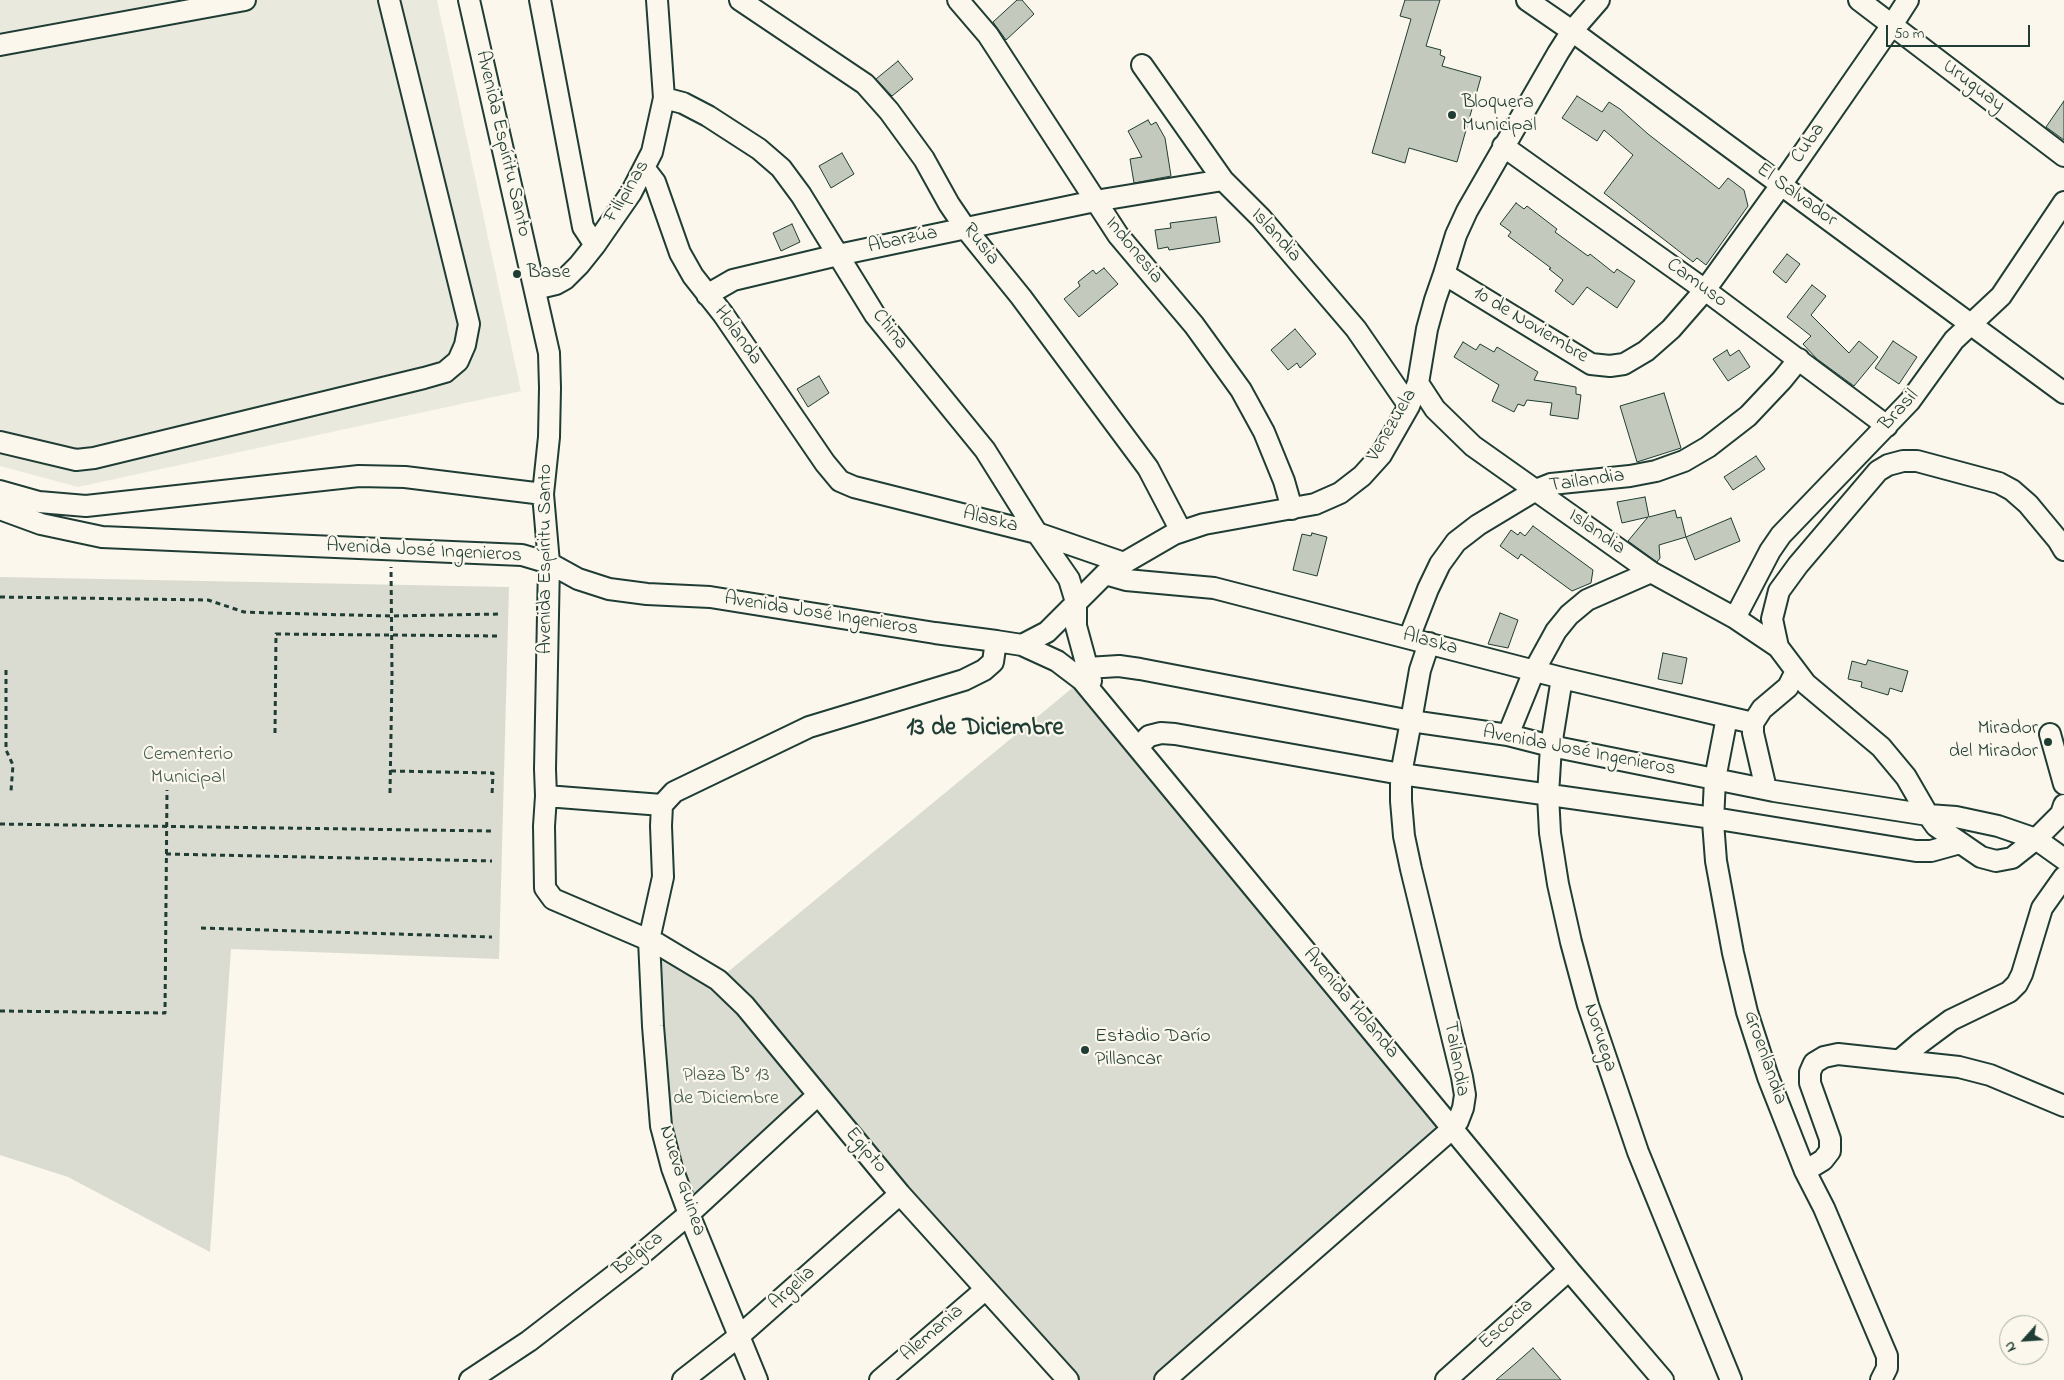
<!DOCTYPE html>
<meta charset="utf-8">
<style>
body{margin:0}
#map{position:relative;width:2064px;height:1380px;overflow:hidden;background:#fbf7ec;font-family:"Indie Flower",sans-serif}
canvas{display:block}
.north{position:absolute;left:1999px;top:1315px;width:50px;height:50px;box-sizing:border-box;background:#fbf7ec;border:1px solid #a3ada2;border-radius:50%;rotate:244deg;font-size:14px;font-weight:700;line-height:20px;text-align:center;color:#1f3d34}
.north::after{content:'';display:block;margin:auto;width:18px;height:22px;background:#1f3d34;clip-path:polygon(50% 0,100% 100%,50% 72%,0 100%)}
.scale{position:absolute;left:1886px;top:25px;width:144px;height:22px;box-sizing:border-box;border:2px solid #1f3d34;border-top:0;padding-left:6px;font-size:15px;line-height:18px;white-space:nowrap;color:#1f3d34;-webkit-text-stroke:4px #fbf7ec;paint-order:stroke}
</style>
<div id="map">
<canvas width="2064" height="1380"></canvas>
<div class="north">N</div>
<div class="scale">50 m</div>
</div>
<script>
const ctx = document.querySelector('canvas').getContext('2d');
ctx.lineJoin = 'round';
function fillPath(path, color) { ctx.fillStyle = color; ctx.fill(path, 'evenodd'); }
const shape = rows => new Path2D(rows.map(r => 'M' + r).join(''));
function strokePath(path, color, width, dash) { ctx.strokeStyle = color; ctx.lineWidth = width; ctx.lineCap = dash ? 'butt' : 'round'; ctx.setLineDash(dash || []); ctx.stroke(path); }
function drawText(font, color, halo, rows, align = 'center') {
  ctx.font = font + ' "Indie Flower",sans-serif'; ctx.lineWidth = 4.5; ctx.setLineDash([]); ctx.textBaseline = 'middle'; ctx.strokeStyle = halo; ctx.fillStyle = color; for (const [text, x, y, turn = 0] of rows) {
    ctx.save(); ctx.translate(x, y); ctx.rotate((+turn || 0) * Math.PI / 180); ctx.textAlign = isNaN(turn) ? turn : align; if (halo) ctx.strokeText(text, 0, 0); ctx.fillText(text, 0, 0); ctx.restore();
  }
}
const built = shape([
 [0,0,437,0,521,391,78,487,0,466]
]);
const green = shape([
 [0,577,509,587,499,959,231,949,210,1252,68,1177,0,1155],
 [1082,680,1453,1128,1165,1380,1068,1380,818,1095,689,1214,661,1126,658,944,718,980]
]);
const building = shape([
 [1017,0,1022,0,1034,14,1006,40,993,22,1017,0],
 [1405,0,1440,0,1426,46,1441,50,1440,55,1445,57,1442,66,1481,77,1457,162,1409,148,1405,163,1372,153,1411,19,1400,16,1405,0],
 [898,61,913,79,892,96,876,79,898,61],
 [1577,96,1602,112,1609,102,1620,109,1648,134,1719,189,1728,178,1744,190,1748,206,1706,265,1697,258,1693,262,1604,193,1633,155,1604,130,1597,141,1562,118,1577,96],
 [2064,101,2064,140,2046,127,2064,101],
 [1148,120,1151,125,1156,122,1165,138,1171,176,1134,183,1130,159,1142,157,1128,131,1148,120],
 [842,153,854,174,831,188,819,166,842,153],
 [1516,203,1524,209,1527,206,1557,229,1555,232,1588,256,1590,254,1614,273,1617,269,1635,281,1617,308,1587,287,1573,305,1555,291,1563,280,1549,269,1551,268,1508,236,1511,232,1500,224,1516,203],
 [1216,217,1220,242,1169,250,1168,247,1158,249,1155,230,1171,228,1170,223,1216,217],
 [792,224,800,242,781,251,773,233,792,224],
 [1787,254,1800,264,1786,283,1773,272,1787,254],
 [1104,268,1118,284,1079,317,1064,299,1080,286,1078,282,1093,270,1096,274,1104,268],
 [1812,285,1826,296,1811,315,1849,353,1859,341,1878,357,1854,386,1817,359,1803,344,1811,336,1787,317,1812,285],
 [1295,329,1316,354,1300,368,1297,363,1288,370,1271,350,1295,329],
 [1893,341,1917,357,1899,384,1875,368,1893,341],
 [1463,342,1476,350,1480,344,1494,352,1497,347,1538,372,1534,380,1576,387,1576,394,1581,395,1578,419,1550,415,1552,403,1527,400,1524,406,1518,404,1514,412,1492,401,1499,385,1454,357,1463,342],
 [1727,350,1730,356,1739,350,1750,367,1728,381,1713,359,1727,350],
 [819,376,829,393,808,407,797,389,819,376],
 [1664,393,1681,448,1637,462,1620,406,1664,393],
 [1756,456,1765,469,1733,490,1724,477,1756,456],
 [1645,497,1649,517,1675,510,1677,518,1681,517,1686,537,1659,545,1660,558,1657,562,1628,541,1648,517,1622,523,1617,502,1645,497],
 [1731,518,1740,541,1695,560,1686,537,1731,518],
 [1533,526,1593,570,1591,583,1572,591,1521,554,1518,559,1500,546,1511,530,1518,535,1520,532,1525,536,1533,526],
 [1312,533,1327,537,1317,576,1293,570,1302,534,1311,536,1312,533],
 [1500,613,1518,620,1508,648,1488,644,1500,613],
 [1663,653,1687,658,1682,684,1658,679,1663,653],
 [1868,660,1908,671,1902,692,1890,688,1888,695,1861,687,1862,682,1848,679,1852,661,1866,665,1868,660],
 [1533,1348,1561,1380,1496,1380,1516,1363,1533,1348]
]);
const path = shape([
 [0,597,208,600,244,612,270,613,391,616,500,614],
 [6,670,6,750,13,765,11,791],
 [275,733,276,634,500,636],
 [391,771,493,773,492,795],
 [390,793,392,675,391,567],
 [0,824,492,831],
 [166,854,492,861],
 [201,928,492,937],
 [0,1011,165,1013,167,790]
]);
const minor = shape([
 [469,0,549,353,550,388,549,437,543,494,549,563,545,769,546,796,544,826,545,888,553,899,658,944,718,980,745,1006,900,1194,1068,1380],
 [540,0,583,227,595,245],
 [740,0,865,84,889,111,924,159,949,204,966,229,1021,297,1148,468,1181,531],
 [958,0,988,35,1118,235,1194,325,1241,390,1264,432,1284,481,1292,509],
 [1527,0,1572,31,2064,393],
 [1859,0,2064,156],
 [0,45,245,0],
 [1142,65,1223,180,1261,218,1356,329,1409,406],
 [664,98,683,103,708,116,759,149,781,168,801,195,875,315,985,450,1037,533,1069,579,1076,602,1076,626,1091,681],
 [1503,146,1705,290,1887,426],
 [645,169,655,182,680,253,693,276,723,314,825,463,840,481,854,487,1037,533,1124,563],
 [1444,274,1591,364,1610,366,1624,364,1646,351,1671,329,1705,290,1781,185,1892,25,1908,0],
 [535,289,556,284,565,279,579,265,595,245,631,193,652,152,664,98,657,0],
 [707,295,733,280,838,255,1095,201,1223,180],
 [1418,383,1435,409,1473,446,1651,572,1735,618,1778,647,1806,684,1881,747,1906,777,1928,815,1936,826,1981,857,1996,861,2012,858,2036,839,2061,814,2064,805],
 [0,442,76,460,94,458,424,378,445,372,458,361,465,345,469,324,389,0],
 [0,491,39,502,86,506,359,476,405,477,543,494],
 [0,509,41,524,102,537,522,555,549,563,578,579,609,589,647,594,710,597,935,633,996,641,1022,645,1057,661,1082,680,1569,1270,1663,1380],
 [1105,574,1126,580,1214,588,1562,678,1753,723],
 [1735,618,1770,551,1781,535,1910,401,1954,340,2001,296,2064,202],
 [1409,638,1428,589,1440,564,1456,542,1478,525,1536,490,1551,484,1630,476,1656,471,1684,461,1708,447,1748,416,1782,380,1799,359],
 [1022,645,1047,632,1105,574,1174,534,1204,524,1315,504,1340,493,1362,476,1381,455,1409,406,1418,383,1427,329,1435,300,1444,274,1456,235,1467,211,1558,53,1572,31,1599,0],
 [1778,647,1772,619,1779,591,1798,565,1878,471,1888,465,1903,461,1917,461,1999,483,2012,490,2028,504,2058,540,2064,550],
 [1087,668,1119,666,1140,669,1411,721,1508,735,1551,746,1774,791,1928,815,1956,817,1998,826,2036,839,2064,859],
 [1562,678,1551,746,1548,795,1550,833,1558,884,1571,942,1588,1005,1638,1152,1731,1380],
 [1727,717,1715,779,1713,822,1716,861,1733,953,1747,1012,1768,1077,1805,1171,1824,1208,1887,1356,1887,1368,1881,1380],
 [2050,734,2064,784],
 [1508,735,1534,671,1556,631,1569,615,1587,600,1651,572],
 [1138,747,1149,736,1161,733,1175,734,1401,774,1713,818,1916,851,1931,851,1960,843],
 [1766,789,1753,733,1753,723,1762,709,1788,687,1796,671],
 [546,796,662,805],
 [1900,1060,1920,1043,1951,1020,2009,992,2017,984,2022,974,2042,908,2064,877],
 [1805,1171,1823,1160,1830,1151,1830,1139,1810,1083,1810,1072,1814,1063,1824,1057,1838,1054,1959,1067,1990,1075,2064,1106],
 [470,1380,529,1341,638,1257,689,1214,818,1095],
 [683,1380,738,1337,900,1194],
 [757,1380,689,1214,672,1168,661,1126,653,1026,649,940,663,877,661,826,662,805,674,792,809,727,964,680,984,670,993,662,996,641],
 [880,1380,986,1289],
 [1165,1380,1453,1128,1458,1121,1463,1108,1465,1095,1462,1077,1411,869,1404,836,1401,801,1401,774,1411,721,1420,670,1429,643],
 [1446,1380,1569,1270]
]);
const markers = [
 [1452,115,5,"#1f3d34"],
 [517,274,5,"#1f3d34"],
 [2048,742,5,"#1f3d34"],
 [1085,1050,5,"#1f3d34"]
];
const streetNames = [
 ["Uruguay",1973,87,37],
 ["Avenida Espíritu Santo",502,144,77],
 ["Cuba",1809,144,-55],
 ["Filipinas",628,192,-59],
 ["El Salvador",1796,196,36],
 ["Islandia",1275,236,48],
 ["Abarzúa",903,241,-12],
 ["Rusia",980,245,52],
 ["Indonesia",1133,251,51],
 ["Camuso",1696,284,36],
 ["10 de Noviembre",1530,326,31],
 ["China",889,330,52],
 ["Holanda",737,336,54],
 ["Brasil",1900,411,-48],
 ["Venezuela",1393,426,-60],
 ["Tailandia",1587,482,-8],
 ["Alaska",990,521,14],
 ["Islandia",1596,533,35],
 ["Avenida José Ingenieros",424,552,3],
 ["Avenida Espíritu Santo",547,559,-90],
 ["Avenida José Ingenieros",821,615,9],
 ["Alaska",1430,643,15],
 ["Avenida José Ingenieros",1579,752,11],
 ["Avenida Holanda",1350,1004,50],
 ["Noruega",1599,1038,72],
 ["Groenlandia",1764,1058,71],
 ["Tailandia",1455,1059,80],
 ["Egipto",865,1151,50],
 ["Nueva Guinea",681,1181,72],
 ["Belgica",639,1255,-39],
 ["Argelia",793,1289,-42],
 ["Escocia",1507,1325,-42],
 ["Alemania",933,1334,-41]
];
const poiNames = [
 ["Bloquera",1462,104],
 ["Municipal",1462,127],
 ["Base",527,274],
 ["Mirador",2038,730,"right"],
 ["del Mirador",2038,753,"right"],
 ["Estadio Darío",1095,1038],
 ["Pillancar",1095,1061]
];
const parkNames = [
 ["Cementerio",188,756],
 ["Municipal",188,779],
 ["Plaza B° 13",726,1077],
 ["de Diciembre",726,1100]
];
const districtNames = [
 ["13 de Diciembre",985,730]
];
fillPath(built, '#eae9de');
fillPath(green, '#dbdcd1');
fillPath(building, '#c4c9be');
strokePath(building, '#1f3d34', 1);
strokePath(minor, '#1f3d34', 24);
strokePath(path, '#1f3d34', 3, [5, 4]);
strokePath(minor, '#fbf7ec', 20);
for (const [x, y, r, color] of markers) { const dot = new Path2D(); dot.arc(x, y, r, 0, 2 * Math.PI); ctx.fillStyle = color; ctx.fill(dot); strokePath(dot, '#fbf7ec', 2); }
drawText('20px', '#1f3d34', '#fbf7ec', streetNames);
drawText('20px', '#1f3d34', '#fbf7ec', poiNames, 'left');
drawText('20px', '#455d53', '#fbf7ec', parkNames);
drawText('bold 25px', '#1f3d34', '#fbf7ec', districtNames);
</script>
